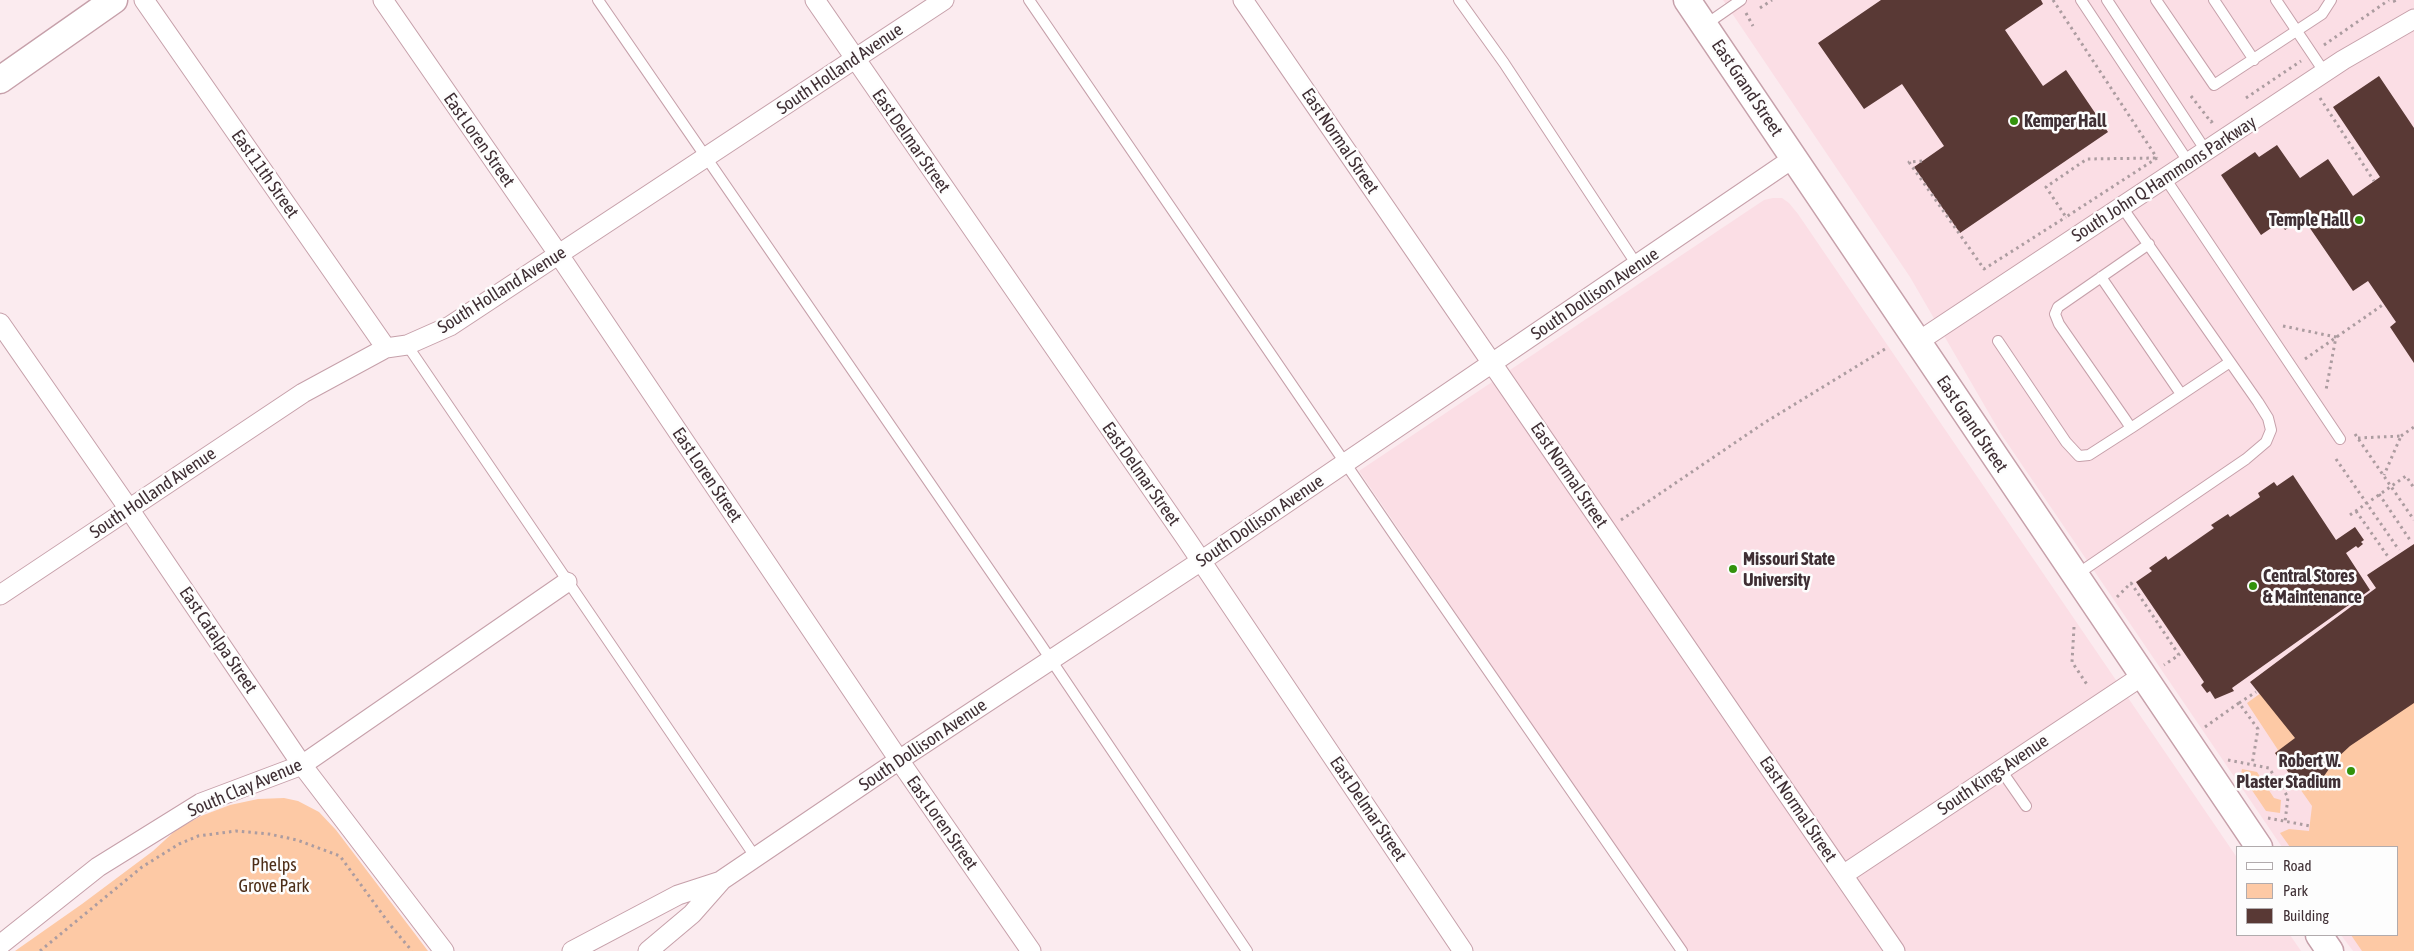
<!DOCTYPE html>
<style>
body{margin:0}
#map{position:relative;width:2414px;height:951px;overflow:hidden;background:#fbebef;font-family:"Asap Condensed",sans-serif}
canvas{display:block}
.legend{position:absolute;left:2236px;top:846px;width:162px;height:90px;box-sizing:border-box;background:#fdfdfd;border:1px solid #b1abad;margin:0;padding:6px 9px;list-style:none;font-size:15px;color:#3f2f34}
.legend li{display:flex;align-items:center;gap:10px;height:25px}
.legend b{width:25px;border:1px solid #b1abad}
</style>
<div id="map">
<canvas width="2414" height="951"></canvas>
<ul class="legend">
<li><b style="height:6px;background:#fff"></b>Road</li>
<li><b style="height:14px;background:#fdc9a5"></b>Park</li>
<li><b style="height:14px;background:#593935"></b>Building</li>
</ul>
</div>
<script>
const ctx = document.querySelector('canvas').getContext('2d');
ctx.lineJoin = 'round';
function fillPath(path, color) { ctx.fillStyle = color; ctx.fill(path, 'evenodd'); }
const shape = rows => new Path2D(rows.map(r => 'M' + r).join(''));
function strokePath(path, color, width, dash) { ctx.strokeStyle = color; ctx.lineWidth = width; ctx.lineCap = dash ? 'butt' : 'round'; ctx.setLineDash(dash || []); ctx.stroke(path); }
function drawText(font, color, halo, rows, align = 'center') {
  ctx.font = font + ' "Asap Condensed",sans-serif'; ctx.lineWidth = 5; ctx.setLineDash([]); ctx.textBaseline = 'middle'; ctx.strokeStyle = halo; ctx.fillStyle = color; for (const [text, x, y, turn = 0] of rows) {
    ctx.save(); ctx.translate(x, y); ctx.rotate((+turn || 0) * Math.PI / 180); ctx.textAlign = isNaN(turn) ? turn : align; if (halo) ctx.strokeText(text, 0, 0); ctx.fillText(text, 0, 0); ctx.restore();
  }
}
const built = shape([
 [1723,0,2414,0,2414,951,2353,951,2341,935,2398,935,2398,847,2282,847,2001,434,1910,277],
 [1773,198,1782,198,1789,203,1798,214,2238,859,2238,935,2290,935,2301,951,1686,951,1359,471,1764,200]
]);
const green = shape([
 [2414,583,2414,951,2362,951,2351,935,2398,935,2398,847,2290,847,2280,833,2289,829,2309,831,2312,806,2275,753,2278,750,2247,703],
 [2242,769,2257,772,2274,798,2281,800,2280,813,2266,811,2241,774],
 [284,798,298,801,319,812,336,830,428,951,15,951,82,904,153,851,177,829,201,816,230,805,258,799]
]);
const building = shape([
 [1881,0,2041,0,2043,4,2005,30,2043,86,2066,70,2108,132,1960,233,1914,167,1944,146,1902,84,1864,109,1818,43],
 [2379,76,2414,128,2414,363,2390,327,2396,322,2368,281,2353,291,2303,218,2285,230,2280,222,2261,235,2221,175,2255,152,2259,157,2277,145,2300,178,2328,159,2353,196,2380,177,2333,107],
 [2293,475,2336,540,2355,527,2364,540,2361,542,2363,544,2358,548,2356,546,2346,553,2370,590,2232,688,2234,691,2215,699,2210,691,2207,693,2201,685,2204,682,2136,582,2152,571,2149,568,2166,556,2168,560,2214,528,2211,525,2228,514,2230,517,2260,497,2258,493,2274,482,2277,486],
 [2414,544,2414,703,2350,746,2336,759,2324,776,2321,775,2300,789,2275,753,2295,738,2250,682,2376,588,2367,575]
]);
const path = shape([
 [2053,0,2157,158],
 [2394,0,2396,5],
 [1760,8,1772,0],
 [1746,13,1753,26],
 [2324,45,2389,0],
 [2191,96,2211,122,2214,120],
 [2246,98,2301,61],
 [2320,98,2374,181],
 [2157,158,2066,217,2046,187,2087,159,2157,158],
 [1922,161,1909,162,1984,269,2066,217],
 [2283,326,2336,337,2326,390],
 [2305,359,2384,304],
 [2355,434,2414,520],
 [2401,436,2414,427],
 [2358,438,2401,436,2384,475],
 [2336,459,2399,550],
 [2379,494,2410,540],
 [2356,511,2389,558],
 [2350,515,2406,476,2414,488],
 [1621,520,1764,423,1885,349],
 [2117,597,2131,583,2179,655,2164,665],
 [2074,627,2072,662,2088,686],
 [2239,703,2256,692],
 [2205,727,2239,703,2258,729,2252,765],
 [2228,760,2269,768,2288,797,2285,822],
 [2268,818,2310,826],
 [40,951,142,867,179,844,198,836,236,831,269,834,297,840,340,856,391,926,412,951]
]);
const lane = shape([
 [598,0,1037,639,1247,951],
 [1029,0,1393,533,1682,951],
 [1459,0,1504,63,1637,265],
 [2081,0,2189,163],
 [2107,0,2206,151],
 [2156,0,2214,85,2322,14,2331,0],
 [2214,0,2254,60],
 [2276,0,2325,73],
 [1705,25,1741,0],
 [2165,178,2340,439],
 [2149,244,2058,307,2055,314,2059,324,2125,419,2131,428,2230,362],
 [2101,277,2181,394],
 [1998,341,2066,442,2079,456,2089,455,2131,428],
 [407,345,756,858],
 [2076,575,2246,459,2266,442,2271,430,2268,418,2258,402,2122,207],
 [2001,770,2026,806]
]);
const street = shape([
 [144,0,386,348],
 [383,0,559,255,899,760,1031,951],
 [815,0,1187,540,1463,951],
 [1243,0,1895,951],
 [0,323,129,509,302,765,444,951],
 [1916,343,2343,60,2414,19],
 [0,595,303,393,386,348,407,345,450,326,944,0],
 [1843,875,2142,676],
 [0,945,98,867,201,803,302,765,567,582],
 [572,951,678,895,721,881],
 [648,951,692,914,722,880,899,760,1201,561,1795,157]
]);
const secondary = shape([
 [1687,0,2259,847],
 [0,80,114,0],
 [2319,935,2330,951]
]);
const markers = [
 [2014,121,5,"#33920c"],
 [2359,220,5,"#33920c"],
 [1733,569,5,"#33920c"],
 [2253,586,5,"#33920c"],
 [2351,771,5,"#33920c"]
];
const streetNames = [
 ["South Holland Avenue",840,69,-34],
 ["East Grand Street",1747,88,56],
 ["East Loren Street",479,140,55],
 ["East Delmar Street",911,141,55],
 ["East Normal Street",1340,141,56],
 ["East 11th Street",265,174,55],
 ["South John Q Hammons Parkway",2164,179,-33],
 ["South Holland Avenue",502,290,-32],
 ["South Dollison Avenue",1595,294,-34],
 ["East Grand Street",1972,424,56],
 ["East Delmar Street",1141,474,55],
 ["East Loren Street",707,475,56],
 ["East Normal Street",1569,475,56],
 ["South Holland Avenue",153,493,-34],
 ["South Dollison Avenue",1260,521,-34],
 ["East Catalpa Street",218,640,56],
 ["South Dollison Avenue",923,745,-34],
 ["South Kings Avenue",1993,775,-34],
 ["South Clay Avenue",245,788,-23],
 ["East Delmar Street",1368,809,56],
 ["East Normal Street",1798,809,56],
 ["East Loren Street",942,823,55]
];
const poiNames = [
 ["Kemper Hall",2024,121],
 ["Temple Hall",2349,220,"right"],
 ["Missouri State",1743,559],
 ["University",1743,580],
 ["Central Stores",2263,576],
 ["& Maintenance",2263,597],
 ["Robert W.",2341,761,"right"],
 ["Plaster Stadium",2341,782,"right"]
];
const parkNames = [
 ["Phelps",274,865],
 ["Grove Park",274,886]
];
fillPath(built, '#fbdee5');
fillPath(green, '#fdc9a5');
fillPath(building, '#593935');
strokePath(lane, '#c6a0aa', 12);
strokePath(street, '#c6a0aa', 21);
strokePath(secondary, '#c6a0aa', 29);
strokePath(path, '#ac9ca0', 3, [2.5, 4]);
strokePath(lane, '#fff', 10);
strokePath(street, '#fff', 19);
strokePath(secondary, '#fff', 26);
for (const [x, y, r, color] of markers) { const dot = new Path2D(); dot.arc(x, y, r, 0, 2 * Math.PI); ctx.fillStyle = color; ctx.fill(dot); strokePath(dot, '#fdfdfd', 2); }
drawText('18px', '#3f2f34', '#fdfdfd', streetNames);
drawText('bold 18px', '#3f2f34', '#fdfdfd', poiNames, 'left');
drawText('18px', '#4d2e18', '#fdfdfd', parkNames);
</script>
